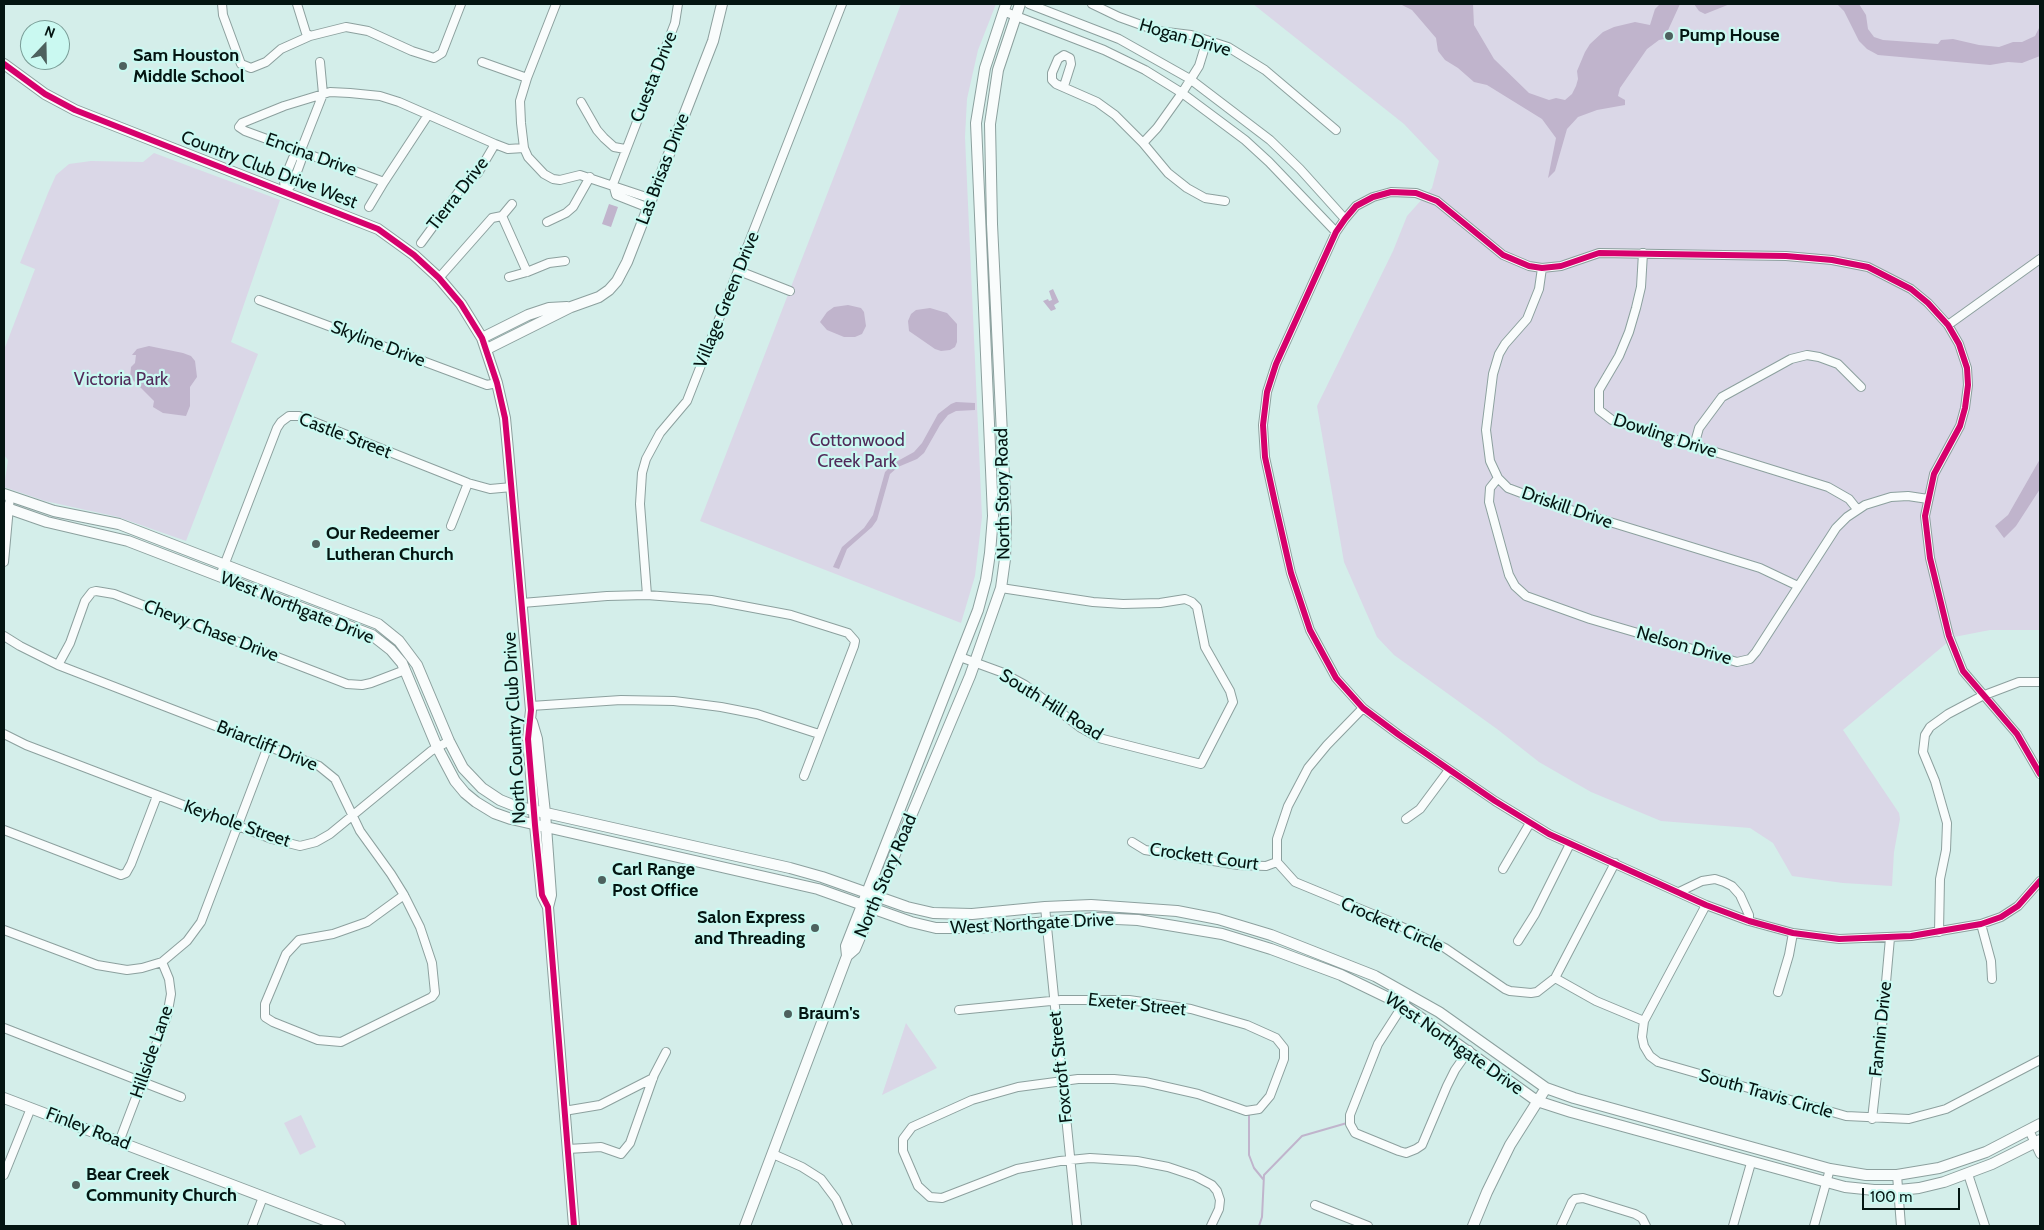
<!DOCTYPE html>
<style>
body{margin:0}
#map{position:relative;width:2044px;height:1230px;overflow:hidden;background:#d4eeea;font-family:Cabin,sans-serif}
canvas{display:block}
.frame{position:absolute;inset:0;border:5px solid #041512;pointer-events:none}
.north{position:absolute;left:20px;top:20px;width:50px;height:50px;box-sizing:border-box;background:#caf9f1;border:1px solid #7b9e98;border-radius:50%;rotate:21deg;font-size:14px;font-weight:700;line-height:20px;text-align:center;color:#041512}
.north::after{content:'';display:block;margin:auto;width:18px;height:22px;background:#4d615e;clip-path:polygon(50% 0,100% 100%,50% 72%,0 100%)}
.scale{position:absolute;left:1862px;top:1188px;width:98px;height:22px;box-sizing:border-box;border:2px solid #041512;border-top:0;padding-left:6px;font-size:15px;line-height:18px;white-space:nowrap;color:#041512;-webkit-text-stroke:4px #caf9f1;paint-order:stroke}
</style>
<div id="map">
<canvas width="2044" height="1230"></canvas>
<div class="frame"></div>
<div class="north">N</div>
<div class="scale">100 m</div>
</div>
<script>
const ctx = document.querySelector('canvas').getContext('2d');
ctx.lineJoin = 'round';
function fillPath(path, color) { ctx.fillStyle = color; ctx.fill(path, 'evenodd'); }
const shape = rows => new Path2D(rows.map(r => 'M' + r).join(''));
function strokePath(path, color, width, dash) { ctx.strokeStyle = color; ctx.lineWidth = width; ctx.lineCap = dash ? 'butt' : 'round'; ctx.setLineDash(dash || []); ctx.stroke(path); }
function drawText(font, color, halo, rows, align = 'center') {
  ctx.font = font + ' Cabin,sans-serif'; ctx.lineWidth = 4.5; ctx.setLineDash([]); ctx.textBaseline = 'middle'; ctx.strokeStyle = halo; ctx.fillStyle = color; for (const [text, x, y, turn = 0] of rows) {
    ctx.save(); ctx.translate(x, y); ctx.rotate((+turn || 0) * Math.PI / 180); ctx.textAlign = isNaN(turn) ? turn : align; if (halo) ctx.strokeText(text, 0, 0); ctx.fillText(text, 0, 0); ctx.restore();
  }
}
const green = shape([
 [901,4,996,4,978,50,967,99,965,137,982,517,975,576,961,623,700,521],
 [1253,4,2040,4,2040,630,1990,630,1954,637,1843,730,1899,813,1900,819,1894,852,1892,886,1843,883,1792,876,1773,843,1750,828,1661,821,1591,792,1539,762,1497,729,1394,655,1377,637,1344,562,1317,406,1393,251,1407,216,1432,188,1439,161,1404,124],
 [154,153,280,200,231,342,258,354,186,541,118,517,45,501,4,487,8,460,4,455,4,350,35,269,20,263,48,193,56,175,69,164,91,161,143,162],
 [906,1023,937,1068,882,1095],
 [301,1115,316,1147,300,1155,284,1123]
]);
const water = shape([
 [1400,4,1473,4,1474,25,1494,59,1529,93,1549,100,1556,98,1565,100,1572,94,1576,86,1578,79,1577,71,1585,52,1590,44,1603,32,1614,27,1635,22,1650,25,1655,9,1659,5,1680,4,1664,39,1659,40,1647,49,1620,88,1618,96,1625,100,1625,105,1597,110,1578,117,1567,129,1555,171,1548,178,1556,138,1542,119,1487,85,1474,82,1458,68,1445,60,1438,51,1436,38,1412,10],
 [1694,4,1730,4,1705,14,1699,11],
 [1837,4,1859,4,1866,15,1868,29,1874,37,1883,40,1938,44,1941,40,1953,39,1979,45,1999,47,2013,42,2022,42,2035,36,2040,26,2040,56,2022,63,2008,62,1990,65,1878,55,1867,49,1859,41,1844,11],
 [609,204,618,207,611,227,602,224],
 [1053,289,1059,302,1054,305,1056,309,1051,311,1043,301,1048,299,1049,301,1052,300,1049,291],
 [848,305,861,308,864,312,866,326,862,334,855,337,844,337,827,330,820,322,827,312,834,307],
 [930,308,947,313,957,324,957,342,955,347,950,350,941,351,935,349,909,331,908,321,911,314,916,310],
 [149,346,183,353,191,356,195,361,197,377,190,387,190,406,186,416,163,413,153,407,154,401,130,377,131,367,135,363,136,355,132,355,137,349],
 [956,402,975,403,975,410,956,411,948,415,940,425,924,453,917,459,898,467,890,474,877,520,872,527,847,549,839,569,833,567,842,547,864,528,873,515,885,472,894,463,914,452,922,443,938,414,951,404],
 [2040,459,2040,489,2016,526,2004,538,1995,526,2008,515]
]);
const stream = shape([
 [1249,1113,1249,1155,1254,1168,1263,1179],
 [1259,1226,1262,1217,1264,1175,1302,1136,1347,1123]
]);
const street = shape([
 [222,4,223,15,241,64,251,68,266,62,281,49,310,36,346,27,368,31,412,51,434,58,442,53,461,4],
 [297,4,306,33,310,36],
 [556,4,527,78,520,101,521,123,524,148,528,157,544,174,553,179,560,180,580,175,652,199],
 [1029,4,1119,39,1190,79,1270,140,1300,169,1345,219],
 [1092,4,1119,17,1158,31,1191,35,1228,47,1265,70,1336,130],
 [1003,11,1104,50,1145,70,1182,93,1245,140,1269,162,1336,232],
 [482,62,527,78],
 [1064,86,1071,64,1070,58,1064,55,1058,59,1052,73,1052,80,1056,84,1097,102,1115,115,1143,143,1168,173,1187,188,1205,198,1225,201],
 [581,102,597,130,604,138,614,147,625,149],
 [428,115,384,182,245,131,239,127,242,123,284,106,330,92,350,93,380,96,399,102,495,144,508,149,524,148],
 [1143,143,1157,128,1182,93,1199,66,1207,40],
 [285,192,284,180,293,158,301,150,323,94,320,62],
 [285,192,293,183,301,161,301,150],
 [369,207,384,182],
 [649,208,616,195,613,184,675,23,678,4],
 [502,216,527,272],
 [547,222,566,213,573,207,590,177],
 [421,243,465,183,478,173,495,144],
 [1643,253,1641,287,1636,308,1629,332,1619,356,1599,390,1599,410,1612,420,1828,487,1849,499,1857,509],
 [1542,268,1539,289,1527,319,1505,344,1499,354,1493,374,1486,430,1490,461,1498,478,1508,488,1548,503,1760,568,1798,586],
 [739,271,790,291],
 [509,277,527,272,549,263,565,261],
 [439,278,492,218,502,216,512,204],
 [259,300,487,385,497,383],
 [1948,325,2040,259],
 [1694,446,1699,428,1722,397,1791,359,1807,355,1819,357,1838,364,1861,387],
 [1498,478,1490,488,1489,502,1509,575,1515,586,1526,596,1590,619,1737,662,1750,659,1756,652,1836,528,1847,517,1865,505,1891,497,1908,496,1928,499],
 [451,526,468,483],
 [4,562,10,496],
 [220,576,277,428,281,422,289,416,299,416,468,483,490,489,512,487],
 [647,595,640,504,642,473,646,459,660,433,687,401,842,4],
 [522,603,607,596,647,595,711,600,791,615,848,633,855,641,854,646,804,776],
 [4,636,20,646,58,665,319,766,335,779,360,831,391,874,404,895,420,927,432,963,435,993,432,997,341,1042,318,1040,273,1022,265,1017,265,1004,286,954,299,940,333,934,367,922,404,895],
 [960,657,1001,672,1025,685,1081,728,1099,738,1201,764,1233,702,1230,691,1205,647,1197,607,1192,602,1185,599,1160,603,1123,604,1093,602,1001,588],
 [58,665,70,643,85,601,92,592,96,591,114,594,347,684,362,685,371,683,405,670],
 [531,706,621,700,674,701,721,707,757,714,819,734],
 [1363,708,1327,745,1308,768,1288,806,1277,839,1277,862,1295,882,1392,922,1445,948,1505,989,1510,991,1531,993,1537,992,1555,978,1615,863],
 [4,734,26,745,272,839,300,846,316,842,330,834,431,751,449,741],
 [2040,774,2017,734,1963,671,1949,636,1930,558,1925,516,1934,474,1960,426,1965,408,1968,385,1967,368,1959,344,1948,325,1928,303,1911,289,1868,267,1832,260,1786,256,1599,253,1561,266,1542,268,1529,266,1503,255,1437,201,1416,193,1391,192,1373,197,1356,206,1345,219,1336,232,1276,364,1267,392,1263,425,1265,457,1275,503,1291,573,1310,630,1336,678,1363,708,1399,735,1495,801,1549,834,1706,905,1749,921,1793,933,1839,939,1911,936,1981,924,2001,917,2018,906,2040,881],
 [1406,819,1420,809,1449,770],
 [4,830,121,875,126,873,131,864,157,796],
 [1132,842,1145,850,1238,865,1266,866,1277,862],
 [1503,869,1530,823],
 [1679,892,1702,881,1715,879,1724,882,1732,886,1740,895,1749,915,1749,921],
 [1706,905,1644,1021,1642,1037,1644,1046,1650,1056,1658,1062,1846,1116,1909,1119,1946,1109,2040,1060],
 [1045,907,1077,1226],
 [1981,924,1991,961,1992,979],
 [4,930,97,965,127,970,142,968,162,962,187,941,201,922,268,746],
 [1939,932,1940,879,1946,850,1947,823,1935,781,1923,752,1925,735,1930,727,1948,714,1982,696,2019,682,2040,682],
 [1518,941,1535,914,1570,844],
 [1555,978,1596,1001,1644,1021],
 [1778,992,1789,955,1793,933],
 [1405,1002,1378,1044,1350,1115,1350,1124,1355,1133,1399,1151,1406,1153,1416,1149,1422,1145,1447,1086,1455,1070,1469,1050],
 [959,1010,1061,1000,1129,1000,1191,1009,1247,1025,1276,1038,1284,1048,1284,1059,1270,1096,1259,1109,1246,1111,1198,1094,1145,1082,1114,1079,1078,1079,1018,1087,972,1100,912,1127,903,1139,903,1151,918,1186,930,1197,942,1198,1017,1169,1060,1161,1090,1158,1137,1161,1168,1167,1195,1176,1212,1185,1217,1191,1220,1200,1219,1209,1211,1226],
 [4,1028,181,1097],
 [564,1111,600,1105,653,1078],
 [1872,1119,1880,1049,1890,938],
 [2029,1130,2040,1154],
 [119,1142,167,1016,171,994,169,979,162,962],
 [568,1149,601,1147,621,1154,630,1143,654,1075,666,1052],
 [773,1154,802,1167,821,1179,836,1199,848,1226],
 [1968,1174,1985,1226],
 [4,1175,31,1108],
 [1897,1175,1901,1226],
 [1315,1205,1368,1226],
 [252,1226,263,1197],
 [1561,1226,1572,1202,1575,1199,1583,1198,1635,1214,1642,1218,1646,1226],
 [1733,1226,1751,1163],
 [1814,1226,1830,1169]
]);
const secondary = shape([
 [4,64,45,94,75,110,378,229,414,255,439,278,461,304,482,338,497,383,505,418,508,450,531,710,528,739,535,825,542,895,548,907,574,1226],
 [482,338,528,315,549,308,567,307],
 [487,349,571,307,599,297,609,290,617,281,627,262,713,41,722,4],
 [4,494,54,511,119,524,378,624,399,641,417,665,449,741,463,768,482,788,500,800,515,806,790,868,822,877,907,907,933,913,972,914,1045,907,1091,905,1177,911,1218,919,1271,935,1375,976,1439,1012,1546,1088,1574,1098,1830,1169,1866,1175,1897,1175,1939,1168,1986,1152,2040,1124],
 [4,507,47,522,128,541,372,635,391,650,402,663,437,747,455,781,465,793,476,802,494,813,511,819,818,889,911,922,936,928,978,928,1095,918,1138,920,1222,934,1271,949,1341,975,1403,1005,1537,1101,1571,1112,1845,1187,1874,1190,1899,1190,1919,1188,1944,1182,1992,1164,2040,1140],
 [532,722,537,739,545,813,551,895,548,907],
 [847,956,855,949,970,676,1001,588,1005,559,1006,519,992,224,990,124,998,70,1020,4],
 [4,1098,340,1226],
 [745,1226,847,956,846,946,978,610,986,580,990,553,993,516,976,123,985,68,1006,4],
 [1473,1226,1487,1192,1510,1145,1546,1088]
]);
const cycleway = shape([
 [4,64,45,94,75,110,378,229,414,255,439,278,461,304,482,338,497,383,505,418,508,450,531,710,528,739,535,825,542,895,548,907,574,1226],
 [2040,774,2017,734,1963,671,1949,636,1930,558,1925,516,1934,474,1960,426,1965,408,1968,385,1967,368,1959,344,1948,325,1928,303,1911,289,1868,267,1832,260,1786,256,1599,253,1561,266,1542,268,1529,266,1503,255,1437,201,1416,193,1391,192,1373,197,1356,206,1345,219,1336,232,1276,364,1267,392,1263,425,1265,457,1275,503,1291,573,1310,630,1336,678,1363,708,1399,735,1495,801,1549,834,1706,905,1749,921,1793,933,1839,939,1911,936,1981,924,2001,917,2018,906,2040,881]
]);
const markers = [
 [1669,36,5,"#4d615e"],
 [123,66,5,"#4d615e"],
 [316,544,5,"#4d615e"],
 [602,880,5,"#4d615e"],
 [815,928,5,"#4d615e"],
 [788,1014,5,"#4d615e"],
 [76,1185,5,"#4d615e"]
];
const poiNames = [
 ["Pump House",1679,36],
 ["Sam Houston",133,56],
 ["Middle School",133,77],
 ["Our Redeemer",326,534],
 ["Lutheran Church",326,555],
 ["Carl Range",612,870],
 ["Post Office",612,891],
 ["Salon Express",805,918,"right"],
 ["and Threading",805,939,"right"],
 ["Braum's",798,1014],
 ["Bear Creek",86,1175],
 ["Community Church",86,1196]
];
const streetNames = [
 ["Hogan Drive",1185,38,16],
 ["Cuesta Drive",654,77,-68],
 ["Encina Drive",311,155,20],
 ["Las Brisas Drive",663,169,-69],
 ["Country Club Drive West",269,170,21],
 ["Tierra Drive",458,194,-52],
 ["Village Green Drive",727,300,-68],
 ["Skyline Drive",378,344,21],
 ["Castle Street",345,436,21],
 ["Dowling Drive",1665,436,18],
 ["North Story Road",1003,494,-91],
 ["Driskill Drive",1567,508,19],
 ["West Northgate Drive",297,608,22],
 ["Chevy Chase Drive",211,631,21],
 ["Nelson Drive",1684,646,16],
 ["South Hill Road",1051,705,32],
 ["North Country Club Drive",515,728,-93],
 ["Briarcliff Drive",267,746,22],
 ["Keyhole Street",237,824,19],
 ["Crockett Court",1204,857,8],
 ["North Story Road",886,876,-67],
 ["West Northgate Drive",1032,924,-3],
 ["Crockett Circle",1392,925,24],
 ["Exeter Street",1137,1005,6],
 ["Fannin Drive",1881,1029,-84],
 ["West Northgate Drive",1454,1044,35],
 ["Hillside Lane",152,1052,-71],
 ["Foxcroft Street",1061,1067,-96],
 ["South Travis Circle",1766,1094,16],
 ["Finley Road",88,1129,21]
];
const parkNames = [
 ["Victoria Park",121,380],
 ["Cottonwood",857,441],
 ["Creek Park",857,462]
];
fillPath(green, '#dad7e7');
fillPath(water, '#c0b4cc');
strokePath(stream, '#c0b4cc', 2);
strokePath(street, '#8ca09e', 10);
strokePath(secondary, '#8ca09e', 12);
strokePath(street, '#f9fcfc', 8);
strokePath(secondary, '#f9fcfc', 10);
strokePath(cycleway, '#d6006c', 6);
for (const [x, y, r, color] of markers) { const dot = new Path2D(); dot.arc(x, y, r, 0, 2 * Math.PI); ctx.fillStyle = color; ctx.fill(dot); strokePath(dot, '#caf9f1', 2); }
drawText('bold 18px', '#041512', '#caf9f1', poiNames, 'left');
drawText('18px', '#041512', '#caf9f1', streetNames);
drawText('18px', '#512b5a', '#caf9f1', parkNames);
</script>
